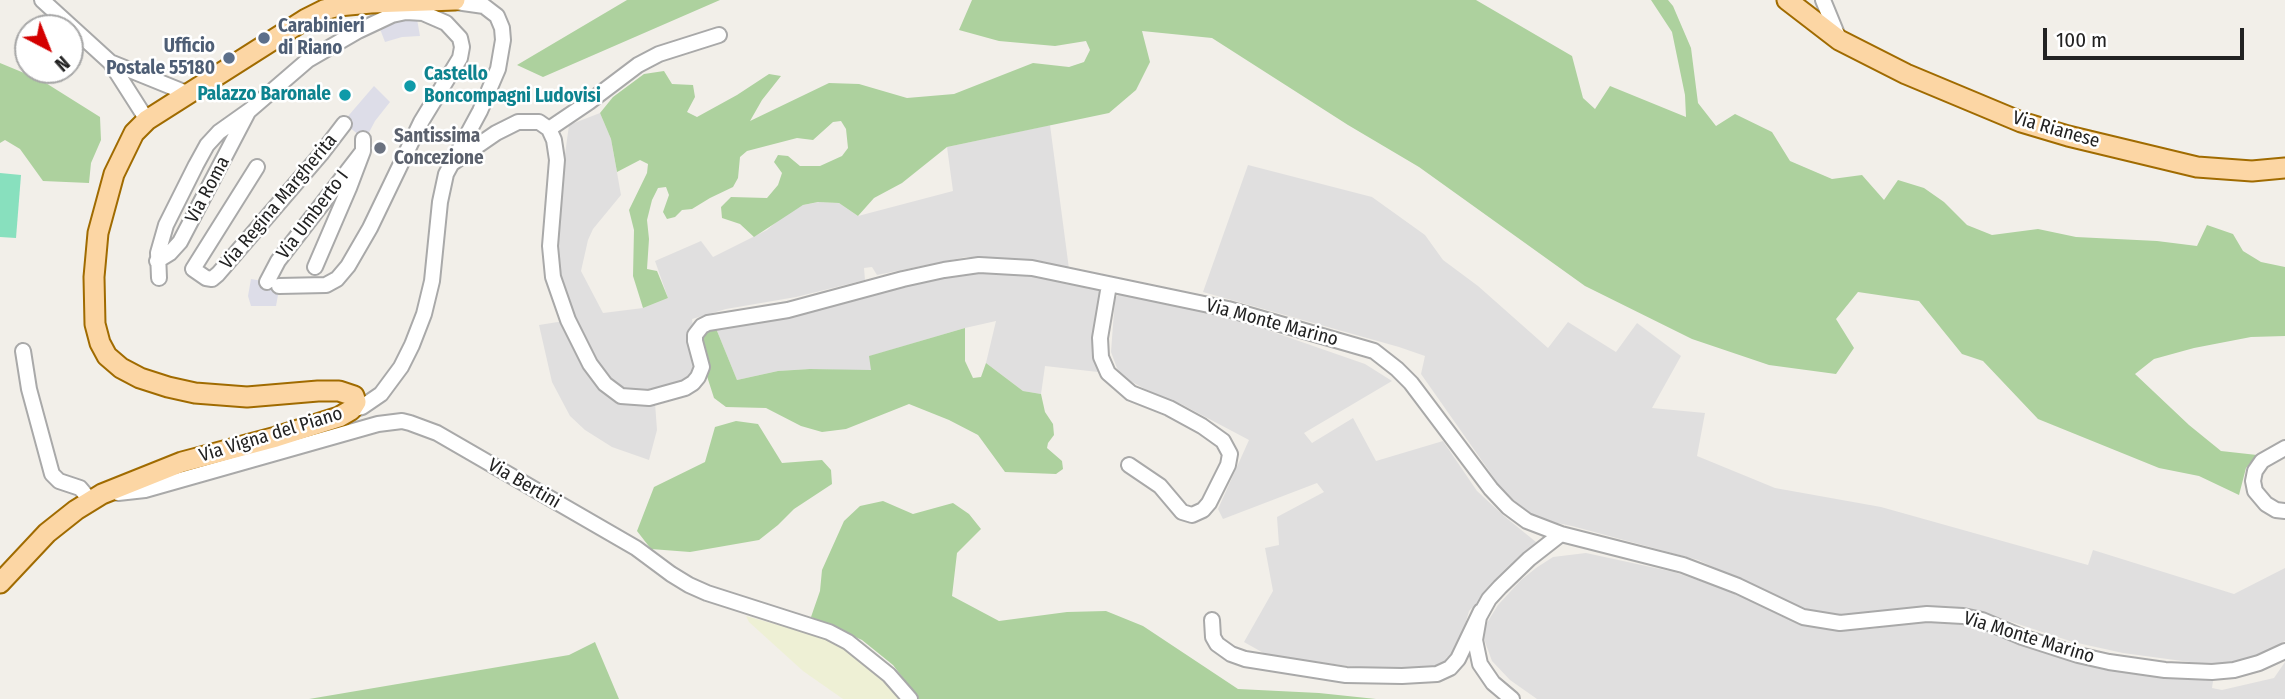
<!DOCTYPE html>
<style>
body{margin:0}
#map{position:relative;width:2285px;height:699px;overflow:hidden;background:#f2efe9;font-family:"Fira Sans Condensed",sans-serif}
canvas{display:block}
.north{position:absolute;left:14px;top:14px;width:70px;height:70px;box-sizing:border-box;background:#fff;border:2px solid #a7a7a7;border-radius:50%;rotate:138deg;font-size:19px;font-weight:700;line-height:28px;text-align:center;color:#222}
.north::after{content:'';display:block;margin:auto;width:24px;height:32px;background:#d40000;clip-path:polygon(50% 0,100% 100%,50% 72%,0 100%)}
.scale{position:absolute;left:2043px;top:28px;width:201px;height:32px;box-sizing:border-box;border:4px solid #222;border-top:0;padding-left:9px;font-size:21px;line-height:24px;white-space:nowrap;color:#222;-webkit-text-stroke:5px #fff;paint-order:stroke}
</style>
<div id="map">
<canvas width="2285" height="699"></canvas>
<div class="north">N</div>
<div class="scale">100 m</div>
</div>
<script>
const ctx = document.querySelector('canvas').getContext('2d');
ctx.lineJoin = 'round';
function fillPath(path, color) { ctx.fillStyle = color; ctx.fill(path, 'evenodd'); }
const shape = rows => new Path2D(rows.map(r => 'M' + r).join(''));
function strokePath(path, color, width, dash) { ctx.strokeStyle = color; ctx.lineWidth = width; ctx.lineCap = dash ? 'butt' : 'round'; ctx.setLineDash(dash || []); ctx.stroke(path); }
function drawText(font, color, halo, rows, align = 'center') {
  ctx.font = font + ' "Fira Sans Condensed",sans-serif'; ctx.lineWidth = 5; ctx.setLineDash([]); ctx.textBaseline = 'middle'; ctx.strokeStyle = halo; ctx.fillStyle = color; for (const [text, x, y, turn = 0] of rows) {
    ctx.save(); ctx.translate(x, y); ctx.rotate((+turn || 0) * Math.PI / 180); ctx.textAlign = isNaN(turn) ? turn : align; if (halo) ctx.strokeText(text, 0, 0); ctx.fillText(text, 0, 0); ctx.restore();
  }
}
const residential = shape([
 [600,113,611,139,621,195,593,229,588,240,581,271,603,313,643,308,668,298,655,261,701,241,713,257,767,230,782,217,803,205,819,202,839,203,858,216,953,191,947,147,1050,125,1069,269,1035,260,966,257,877,275,872,267,864,268,865,280,796,297,726,309,692,319,697,359,691,379,655,392,625,390,611,380,596,362,572,324,554,272,554,235,569,125],
 [1248,165,1372,197,1425,235,1443,260,1478,286,1548,348,1568,322,1616,352,1637,323,1681,356,1652,408,1705,413,1697,456,1775,488,1881,507,2088,565,2093,550,2234,594,2285,568,2285,641,2254,658,2212,665,2123,653,2073,642,1972,609,1942,606,1854,616,1818,612,1790,606,1752,585,1698,560,1572,526,1537,519,1518,504,1499,485,1421,374,1425,356,1399,347,1203,292],
 [1018,271,1105,291,1098,372,1045,366,1041,394,1023,391,986,363,996,321,965,328,870,356,872,371,810,369,778,371,737,380,715,326,824,306,960,273],
 [1121,292,1224,315,1365,364,1392,381,1304,433,1312,443,1353,418,1376,461,1443,441,1477,491,1504,516,1536,542,1469,611,1455,660,1447,657,1444,666,1432,669,1378,670,1267,655,1244,642,1273,591,1265,548,1279,545,1277,517,1324,492,1317,483,1223,519,1218,509,1249,440,1181,404,1154,394,1123,377,1117,368,1111,352,1115,298],
 [564,321,586,373,610,392,655,403,657,430,649,460,612,447,585,430,570,416,552,382,539,325],
 [1586,553,1674,572,1730,591,1800,625,1833,629,1871,629,1917,622,1957,622,2017,641,2129,671,2213,681,2212,688,2222,690,2274,678,2285,662,2285,699,1537,699,1510,680,1492,661,1484,639,1485,626,1498,605,1521,580,1536,568,1553,557]
]);
const farmland = shape([
 [746,616,829,639,867,659,902,699,843,699,803,671,749,622]
]);
const forest = shape([
 [627,0,720,0,543,77,517,65],
 [972,0,1476,0,1572,56,1583,98,1595,109,1610,86,1686,117,1685,95,1672,32,1651,0,1668,0,1673,6,1691,48,1698,103,1716,126,1735,114,1772,132,1790,161,1832,179,1862,175,1884,200,1898,180,1924,188,1944,202,1967,225,1992,235,2038,229,2076,237,2157,241,2197,246,2207,225,2233,234,2243,251,2261,262,2285,267,2285,336,2251,337,2194,348,2154,359,2135,374,2189,425,2221,451,2257,455,2246,468,2239,495,2199,476,2159,468,2038,419,1983,361,1962,354,1919,301,1858,292,1836,319,1854,348,1836,374,1769,365,1692,339,1585,286,1419,167,1348,125,1212,38,1142,31,1150,62,1136,90,1109,113,947,147,902,183,874,198,858,216,839,203,818,202,803,205,754,237,740,224,722,218,721,207,731,197,767,198,778,185,782,173,774,162,778,155,788,156,800,166,820,166,842,156,848,148,846,129,841,121,833,122,813,140,797,138,747,151,740,157,738,178,733,187,710,198,692,209,682,210,675,217,667,219,663,212,669,195,666,187,658,188,652,200,647,220,649,239,647,269,657,271,668,298,643,308,633,276,634,230,629,210,647,173,648,164,640,160,617,172,611,139,600,113,613,97,644,74,664,71,672,84,693,85,695,97,687,112,697,117,737,95,769,74,781,76,762,100,750,121,829,83,859,84,907,98,954,94,1033,63,1069,67,1084,62,1090,50,1086,41,1055,46,999,41,959,30],
 [0,63,41,80,100,117,101,140,91,163,89,183,43,181,20,149,5,140,0,143],
 [715,326,737,380,778,371,810,369,871,370,869,356,965,328,965,361,973,378,981,377,986,363,1023,391,1041,394,1045,412,1053,424,1054,435,1048,443,1047,448,1062,461,1063,469,1056,474,1005,472,978,435,949,420,909,404,846,429,822,432,801,426,766,408,726,407,714,398,705,370,699,334],
 [736,421,758,424,782,463,822,460,831,470,832,484,794,509,778,525,759,540,690,552,651,549,637,531,654,487,705,462,715,427],
 [883,501,913,514,953,503,969,514,981,529,957,553,952,596,999,621,1067,612,1106,611,1143,626,1238,689,1319,693,1376,699,919,699,893,665,862,640,811,617,820,591,822,570,844,521,860,506],
 [595,642,619,699,309,699,569,655]
]);
const pitch = shape([
 [0,173,21,175,16,238,0,237]
]);
const plaza = shape([
 [417,19,420,36,402,37,385,42,380,29,403,20],
 [374,86,390,102,375,121,365,140,343,122],
 [251,279,280,284,276,306,251,306,248,296]
]);
const minor = shape([
 [42,0,110,62,147,120],
 [1823,0,1839,39],
 [110,62,189,94],
 [549,129,589,102,638,65,659,54,719,35],
 [451,164,496,133,518,122,539,122,549,129,554,140,557,160,550,246,553,277,568,320,590,364,605,384,621,396,649,398,685,388,693,383,698,377,702,367,695,341,695,335,702,326,708,323,788,310,903,279,944,270,979,265,1032,268,1228,309,1374,351,1397,369,1411,383,1491,489,1508,507,1527,521,1561,534,1683,565,1738,586,1803,617,1840,623,1927,614,1963,616,1982,620,2022,637,2078,655,2109,662,2165,670,2212,672,2234,670,2259,663,2285,651],
 [257,167,193,269,206,278,212,279,218,274,321,154,344,124],
 [157,261,170,253,180,242,248,112],
 [315,267,349,188,363,151,363,139],
 [159,278,158,253,166,225,196,165,207,145,219,132,250,110,308,60,358,31,392,15,406,12,423,13,446,23,460,38,462,47,460,58,421,122,370,228,348,266,337,279,326,285,279,286],
 [267,282,278,261,363,151],
 [1109,285,1100,338,1101,357,1108,373,1131,393,1169,408,1202,426,1223,441,1230,454,1228,465,1209,503,1203,510,1192,515,1182,512,1160,486,1129,465],
 [23,351,29,389,52,474,59,481,80,488,91,501],
 [351,410,362,407,381,394,401,367,412,345,424,314,432,281,440,202,446,174,480,111,498,69,503,40,502,28,497,16,484,6,449,1],
 [2285,448,2262,461,2255,471,2253,481,2255,491,2266,504,2276,510,2285,511],
 [118,493,145,490,378,424,402,421,410,423,437,433,636,548,671,574,689,585,707,593,829,632,848,642,889,675,910,699],
 [1212,620,1213,637,1217,644,1231,654,1245,659,1346,675,1402,676,1437,674,1450,668,1458,659,1481,611],
 [1512,699,1493,683,1480,664,1475,640,1479,617,1489,599,1500,587,1529,559,1561,534]
]);
const major = shape([
 [1787,0,1839,40,1906,74,2021,122,2068,136,2197,167,2252,171,2285,168],
 [0,583,47,533,76,510,102,494,182,462,276,437,339,417,351,410,356,402,354,396,339,391,318,391,247,397,195,393,168,387,140,378,121,368,107,356,100,343,95,324,94,277,98,233,114,174,134,133,147,120,306,19,324,10,338,6,371,3,455,0]
]);
const markers = [
 [264,38,7,"#5c6f8a"],
 [229,58,7,"#5c6f8a"],
 [410,86,7,"#0f9aa8"],
 [345,95,7,"#0f9aa8"],
 [380,148,7,"#6b7280"]
];
const serviceNames = [
 ["Carabinieri",278,27],
 ["di Riano",278,49],
 ["Ufficio",215,47,"right"],
 ["Postale 55180",215,69,"right"]
];
const cultureNames = [
 ["Castello",424,75],
 ["Boncompagni Ludovisi",424,97],
 ["Palazzo Baronale",331,95,"right"]
];
const streetNames = [
 ["Via Rianese",2056,130,16],
 ["Via Roma",208,190,-62],
 ["Via Regina Margherita",279,202,-50],
 ["Via Umberto I",313,215,-53],
 ["Via Monte Marino",1272,323,15],
 ["Via Vigna del Piano",271,435,-17],
 ["Via Bertini",524,484,30],
 ["Via Monte Marino",2029,638,17]
];
const worshipNames = [
 ["Santissima",394,137],
 ["Concezione",394,159]
];
fillPath(residential, '#e0dfdf');
fillPath(farmland, '#eef0d5');
fillPath(forest, '#add19e');
fillPath(pitch, '#88e0be');
fillPath(plaza, '#dddde8');
strokePath(minor, '#a9a9a9', 18);
strokePath(major, '#a06b00', 23);
strokePath(minor, '#fff', 14);
strokePath(major, '#fcd6a4', 19);
for (const [x, y, r, color] of markers) { const dot = new Path2D(); dot.arc(x, y, r, 0, 2 * Math.PI); ctx.fillStyle = color; ctx.fill(dot); strokePath(dot, '#fff', 2.5); }
drawText('bold 19px', '#4e5e75', '#fff', serviceNames, 'left');
drawText('bold 19px', '#0d838f', '#fff', cultureNames, 'left');
drawText('19px', '#222', '#fff', streetNames);
drawText('bold 19px', '#5b616d', '#fff', worshipNames, 'left');
</script>
